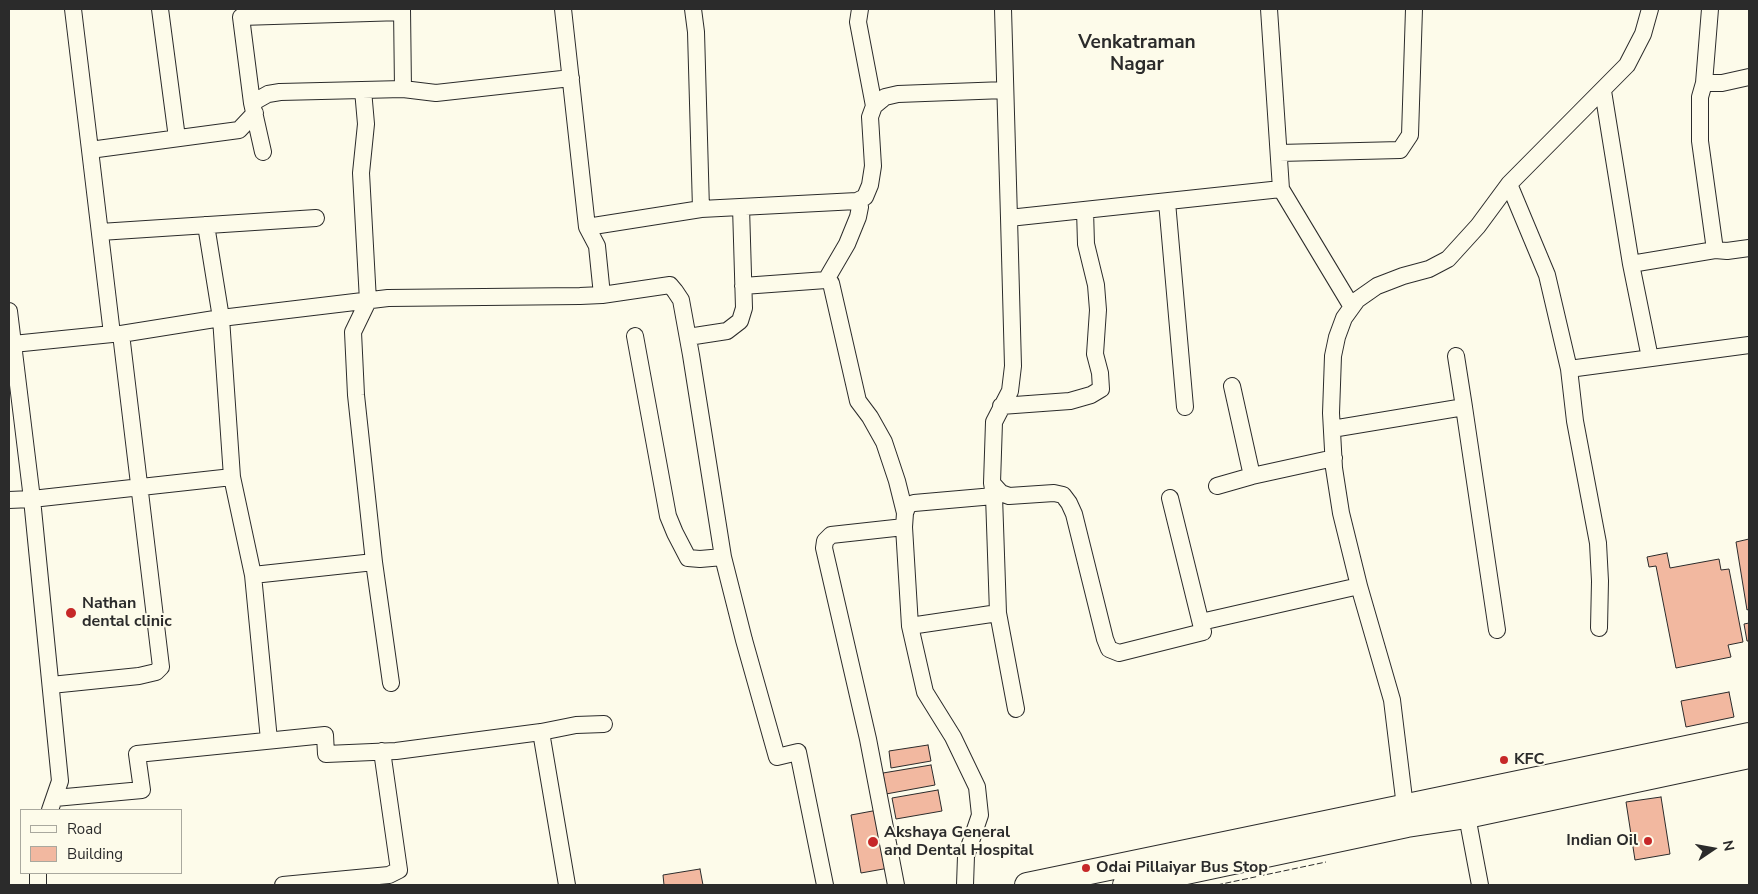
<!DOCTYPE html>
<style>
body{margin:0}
#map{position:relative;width:1758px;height:894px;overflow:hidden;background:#fdfbea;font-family:"Nunito Sans",sans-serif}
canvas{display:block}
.frame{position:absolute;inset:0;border:10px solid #2b2b2b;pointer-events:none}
.legend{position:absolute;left:20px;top:809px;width:162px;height:65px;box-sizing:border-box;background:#fdfbea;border:1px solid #a9a89e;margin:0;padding:6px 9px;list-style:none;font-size:15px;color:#2b2b2b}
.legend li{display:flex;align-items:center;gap:10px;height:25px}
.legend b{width:25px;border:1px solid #a9a89e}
.north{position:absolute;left:1688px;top:824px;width:50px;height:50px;-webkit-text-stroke:4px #fdfbea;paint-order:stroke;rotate:78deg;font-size:14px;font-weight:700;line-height:20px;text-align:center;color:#2b2b2b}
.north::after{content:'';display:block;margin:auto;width:18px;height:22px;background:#2b2b2b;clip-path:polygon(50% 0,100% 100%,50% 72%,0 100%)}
</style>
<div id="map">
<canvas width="1758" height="894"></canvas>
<div class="frame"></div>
<ul class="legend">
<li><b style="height:6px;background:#fdfbea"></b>Road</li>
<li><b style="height:14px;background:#f2b8a0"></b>Building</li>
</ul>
<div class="north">N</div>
</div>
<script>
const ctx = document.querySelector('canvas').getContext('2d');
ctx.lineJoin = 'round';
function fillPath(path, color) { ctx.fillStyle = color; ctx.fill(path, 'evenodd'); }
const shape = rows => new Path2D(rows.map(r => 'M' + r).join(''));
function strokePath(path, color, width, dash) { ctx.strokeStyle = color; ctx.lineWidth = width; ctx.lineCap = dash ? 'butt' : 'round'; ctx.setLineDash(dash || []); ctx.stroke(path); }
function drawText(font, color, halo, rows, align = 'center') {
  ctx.font = font + ' "Nunito Sans",sans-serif'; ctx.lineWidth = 4; ctx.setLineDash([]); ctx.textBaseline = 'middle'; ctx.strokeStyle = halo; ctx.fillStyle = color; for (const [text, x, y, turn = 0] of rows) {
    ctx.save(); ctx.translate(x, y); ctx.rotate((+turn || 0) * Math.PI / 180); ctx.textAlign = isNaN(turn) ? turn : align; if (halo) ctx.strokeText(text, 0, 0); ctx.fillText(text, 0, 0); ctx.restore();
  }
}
const building = shape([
 [1749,539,1749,609,1747,610,1736,542,1749,539],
 [1667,553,1670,568,1719,559,1721,570,1729,569,1743,642,1728,645,1731,657,1676,668,1656,566,1649,567,1647,557,1667,553],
 [1749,623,1749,641,1747,641,1744,624,1749,623],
 [1729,692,1734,717,1686,727,1681,701,1729,692],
 [928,745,931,761,891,768,889,751,928,745],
 [931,765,935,785,886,794,883,773,931,765],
 [938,790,942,811,896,819,892,798,938,790],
 [1661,797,1670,854,1635,860,1626,802,1661,797],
 [878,810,889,868,861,873,851,815,878,810],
 [700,869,703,885,664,885,663,875,700,869]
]);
const minor = shape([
 [73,9,90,150],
 [160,9,177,138],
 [563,9,587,227,701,209,696,32,693,9],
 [860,9,858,22,874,106],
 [1003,9,1009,218],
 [1710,9,1704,83,1700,97,1700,141,1715,250],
 [1704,83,1722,83,1749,77],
 [403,89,436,93,571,78],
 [363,90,366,124,361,173,368,301,353,332,356,395,374,562,391,683],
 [1603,91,1631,264,1715,250,1727,251,1749,248],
 [252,103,268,94,280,92,403,89,402,9],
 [263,152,252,103,241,17,402,12],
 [1279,153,1400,150,1410,135,1414,9],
 [1509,184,1547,275,1569,369,1575,421,1598,543,1600,581,1599,628],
 [1281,189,1352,307],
 [857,201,865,197,870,185,873,166,870,117,874,106,885,97,898,94,1005,90],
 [1167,202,1185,407],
 [701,209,857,201,860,207,858,217,847,244,826,280,831,283,858,401,870,417,884,442,897,481,905,513],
 [206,225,221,318,232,477,253,575,269,740],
 [587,227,597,246,602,295],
 [100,232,316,218],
 [1631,264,1650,358],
 [743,286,826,280],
 [121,334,221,318,388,298,580,296,602,295,670,285,675,291,681,300,691,355,723,557,744,640,777,757,798,752,825,885],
 [635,336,668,516,675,533,688,558,700,559,723,557],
 [688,337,727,331,740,321,744,308,741,207],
 [13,344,112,334,90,150,239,130,255,113],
 [1456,356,1464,407],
 [1569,369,1749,345],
 [1001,406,1070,401,1091,395,1101,389,1100,373,1095,354,1098,310,1096,285,1086,244,1085,210],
 [1332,429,1464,407,1497,630],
 [1252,476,1334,458],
 [992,483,1001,493,1009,496,1054,493,1063,495,1069,503,1074,514,1105,639,1109,649,1119,653,1203,632,1170,498],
 [1217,486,1252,476,1232,386],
 [9,500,32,499,9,311],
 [253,575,374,562],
 [1359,586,1392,700,1406,815],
 [1201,622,1359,586,1341,513,1334,468,1331,413,1333,356,1337,337,1344,318,1357,300,1377,286,1403,276,1429,269,1448,259,1478,226,1509,184,1627,65,1643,34,1650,9],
 [910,626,998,613],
 [51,685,139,676,156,672,161,667,121,334,112,334],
 [1016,709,998,613,994,496,992,483,994,422,1010,391,1013,366,1009,218,1281,189,1269,9],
 [541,732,567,885],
 [55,798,142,790,137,754,325,735,326,754,396,751,541,732,576,725,604,724],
 [50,810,60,781,32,499,232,477],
 [1467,816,1480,885],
 [38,885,38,873],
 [283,885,389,875,399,870,382,751],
 [896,885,868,739,824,548,825,541,831,535,904,527],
 [965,885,966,856,980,815,977,787,953,737,925,692,910,626,904,527,905,513,908,505,914,503,994,496]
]);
const highway = shape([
 [1027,885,1749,735],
 [1125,885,1407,825,1467,816,1749,756]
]);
const fence = shape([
 [1217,885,1326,862]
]);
const markers = [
 [71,613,6,"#c62828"],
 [1504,760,5,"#c62828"],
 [1648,841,5,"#c62828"],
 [873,842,6,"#c62828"],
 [1086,868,5,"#c62828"]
];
const poiNames = [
 ["Nathan",82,604],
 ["dental clinic",82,622],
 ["KFC",1514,760],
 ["Akshaya General",884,833],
 ["and Dental Hospital",884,851],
 ["Indian Oil",1638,841,"right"],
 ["Odai Pillaiyar Bus Stop",1096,868]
];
const quarterNames = [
 ["Venkatraman",1137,43],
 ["Nagar",1137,65]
];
fillPath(building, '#f2b8a0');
strokePath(building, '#2b2b2b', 1);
strokePath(minor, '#2b2b2b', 18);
strokePath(highway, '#2b2b2b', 26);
strokePath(minor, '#fdfbea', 16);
strokePath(highway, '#fdfbea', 24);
strokePath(fence, '#2b2b2b', 1, [6, 2.5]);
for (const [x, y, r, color] of markers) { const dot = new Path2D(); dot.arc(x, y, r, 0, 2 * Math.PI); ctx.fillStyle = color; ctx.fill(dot); strokePath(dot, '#fdfbea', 2); }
drawText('bold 16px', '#2b2b2b', '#fdfbea', poiNames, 'left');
drawText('bold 19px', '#2b2b2b', '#fdfbea', quarterNames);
</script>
